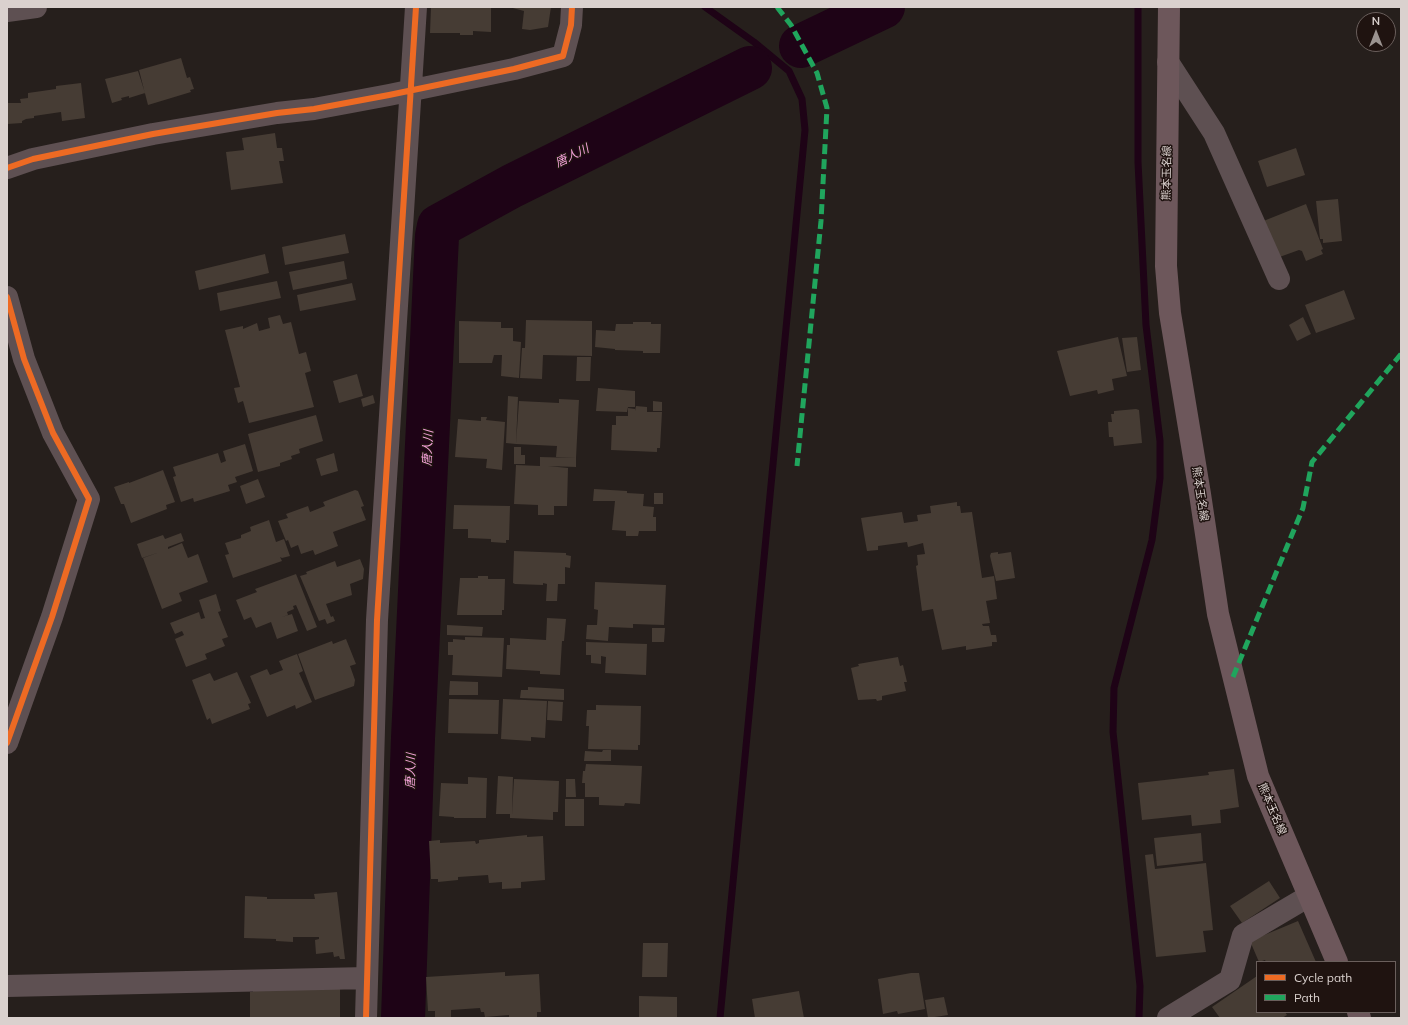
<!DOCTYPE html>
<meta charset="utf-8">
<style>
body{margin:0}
#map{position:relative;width:1408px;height:1025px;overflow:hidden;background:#261f1c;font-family:Mulish,sans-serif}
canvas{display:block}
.frame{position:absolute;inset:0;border:8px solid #dad1ce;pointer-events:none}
.legend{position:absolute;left:1256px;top:961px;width:140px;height:52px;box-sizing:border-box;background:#1f1310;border:1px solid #6a5f5c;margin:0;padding:5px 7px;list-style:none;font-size:12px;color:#dad1ce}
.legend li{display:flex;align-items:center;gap:8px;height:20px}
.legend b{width:20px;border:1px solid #6a5f5c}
.north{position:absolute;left:1356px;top:12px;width:40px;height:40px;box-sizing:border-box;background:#1f1310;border:1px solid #6a5f5c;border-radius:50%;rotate:0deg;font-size:11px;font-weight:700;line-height:16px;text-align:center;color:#dad1ce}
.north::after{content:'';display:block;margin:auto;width:14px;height:18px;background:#9b9390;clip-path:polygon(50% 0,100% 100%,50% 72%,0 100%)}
</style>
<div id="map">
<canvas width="1408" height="1025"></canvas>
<div class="frame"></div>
<ul class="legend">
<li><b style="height:5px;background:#ed6a23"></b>Cycle path</li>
<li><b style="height:5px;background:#20a55d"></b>Path</li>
</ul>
<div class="north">N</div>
</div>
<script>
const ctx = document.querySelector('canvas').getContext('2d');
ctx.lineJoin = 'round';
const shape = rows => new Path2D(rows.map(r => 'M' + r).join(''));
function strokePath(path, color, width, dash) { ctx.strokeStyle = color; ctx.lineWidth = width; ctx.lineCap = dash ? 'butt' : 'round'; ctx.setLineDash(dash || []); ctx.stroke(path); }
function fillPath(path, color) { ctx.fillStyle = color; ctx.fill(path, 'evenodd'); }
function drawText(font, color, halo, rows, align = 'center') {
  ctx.font = font + ' Mulish,"Noto Sans JP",sans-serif'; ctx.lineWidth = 3; ctx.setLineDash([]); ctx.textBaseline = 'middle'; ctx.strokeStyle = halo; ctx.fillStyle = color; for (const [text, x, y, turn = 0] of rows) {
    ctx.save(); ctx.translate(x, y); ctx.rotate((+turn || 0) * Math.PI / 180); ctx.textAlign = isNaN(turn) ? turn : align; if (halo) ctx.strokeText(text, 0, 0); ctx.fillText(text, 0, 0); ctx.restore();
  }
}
const stream = shape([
 [705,7,754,42,789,71,802,99,805,130,720,1018],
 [1138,7,1138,162,1146,325,1160,441,1160,478,1152,540,1114,688,1113,732,1140,986,1139,1018]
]);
const river = shape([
 [801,46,883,7],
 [403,1018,413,738,437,236,439,226,512,186,750,68]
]);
const building = shape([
 [431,7,491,7,491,32,473,31,473,35,460,35,460,33,430,33],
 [509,7,551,7,548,27,530,30,522,29,524,11],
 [181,58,187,78,190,77,194,89,190,90,191,92,148,105,139,70],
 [138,71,145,93,129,98,129,96,121,98,122,100,112,103,105,79],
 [81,83,85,118,62,121,61,112,34,116,34,118,26,119,22,121,22,123,7,124,7,103,21,103,20,99,28,98,28,93,56,89,56,86],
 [275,133,277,148,282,148,284,161,279,161,283,183,231,190,226,152,244,150,242,138],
 [1296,148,1305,175,1267,187,1258,161],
 [1338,199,1342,241,1323,243,1323,239,1320,239,1316,201],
 [1306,204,1323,249,1321,250,1323,254,1306,261,1302,251,1299,250,1274,259,1256,224],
 [345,234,349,253,285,265,282,247],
 [265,254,269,273,199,290,195,271],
 [344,261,347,279,293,290,289,272],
 [277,281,281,298,220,311,217,293],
 [352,283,356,300,300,311,297,295],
 [1344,290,1355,319,1316,333,1305,305],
 [280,315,283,324,291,322,299,354,306,352,311,371,305,373,314,407,249,423,243,401,238,403,234,388,240,387,225,330,243,326,243,329,257,323,259,331,270,328,268,318],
 [1303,317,1311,334,1297,341,1289,325],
 [526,320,592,321,592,356,543,355,542,379,520,378,522,348,525,348],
 [459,321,501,322,501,328,513,328,513,341,521,342,519,378,501,376,502,355,494,355,492,363,459,363],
 [633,322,651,322,651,324,661,324,660,353,643,353,643,351,615,350,615,349,595,347,596,330,615,331,616,324,633,324],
 [1118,337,1127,376,1112,379,1114,390,1098,394,1097,390,1070,396,1057,351],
 [1137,337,1141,370,1127,372,1122,338],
 [577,357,591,357,590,381,576,381],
 [357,374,363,396,339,403,333,381],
 [598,388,635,391,635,407,628,407,627,412,596,411],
 [373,395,375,403,363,407,361,399],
 [508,396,518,397,516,444,506,443],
 [559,399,579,400,576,458,556,457,557,446,516,444,519,401,559,403],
 [653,401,662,402,662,411,653,411],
 [636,406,647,407,647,412,662,412,660,448,657,448,657,452,611,450,612,425,616,425,616,416,628,416,628,408,635,409,635,411],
 [1136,409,1139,410,1142,443,1114,446,1113,437,1109,437,1108,422,1112,422,1111,414,1114,414,1114,411],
 [316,415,323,441,299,449,300,453,291,456,292,459,280,463,280,466,258,472,248,434],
 [481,417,487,417,486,420,505,422,502,470,486,468,487,459,455,457,458,419,481,421],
 [245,444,253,471,235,477,237,482,228,485,230,491,194,502,193,498,181,502,173,477,176,476,173,467,218,453,221,463,226,461,223,451],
 [514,447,521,447,521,455,525,455,525,464,514,464],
 [334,453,338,471,321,476,316,459],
 [540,457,576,458,576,467,548,466,568,468,567,506,554,506,554,515,538,515,538,505,514,504,516,465,540,466],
 [163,470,175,502,166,505,167,509,131,523,124,504,121,504,114,487,129,482,129,483],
 [258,479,265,497,246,504,240,486],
 [594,489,627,491,627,493,644,494,643,506,654,507,653,517,656,517,656,531,639,531,638,536,626,536,626,531,612,530,615,501,593,501],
 [355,490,358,491,364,506,361,507,366,520,333,532,338,546,315,555,313,550,301,554,298,545,291,548,288,540,286,541,278,521,288,518,286,514,308,506,310,512,325,506,323,502],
 [654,493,663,493,663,504,654,504],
 [957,502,957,506,960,506,961,513,972,512,982,578,994,576,997,599,986,601,990,623,982,624,983,626,989,626,991,635,996,635,997,642,992,642,992,646,966,650,966,646,942,650,933,609,922,611,916,566,918,565,917,555,925,554,923,543,908,547,907,542,878,546,878,550,867,551,861,518,902,512,904,523,918,521,917,515,931,513,930,506],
 [454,505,510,506,509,540,506,540,506,543,491,542,491,539,468,538,468,529,453,529],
 [269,520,276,542,284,539,290,556,282,558,280,557,282,561,233,578,225,555,229,554,225,543,241,538,241,535,251,531,250,527],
 [181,533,184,541,168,547,168,549,182,543,188,558,198,554,208,582,179,593,182,601,162,609,143,558,160,552,142,558,137,544,163,535,165,539],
 [514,551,566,553,566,555,571,556,570,568,565,567,565,584,558,584,557,601,546,601,547,584,543,583,543,585,515,584,513,583],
 [998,552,998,554,1011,552,1015,578,996,581,990,556,991,553],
 [360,559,364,569,363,579,350,584,352,595,326,604,331,617,333,616,335,621,327,624,325,619,319,621,300,576,307,574,306,572,335,561,337,567],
 [296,574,317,627,307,631,296,605,293,606,294,609,287,612,288,615,282,617,292,614,298,631,277,639,271,622,256,628,251,617,244,620,236,600,257,592,255,589],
 [478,576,488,576,488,579,505,579,504,610,502,610,502,615,457,615,460,578,478,578],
 [595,582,666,585,664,625,633,624,633,628,609,627,608,641,586,639,587,625,597,625,598,610,594,609],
 [216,594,221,611,218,612,228,637,222,639,225,646,205,654,207,659,186,667,175,639,184,635,182,631,175,634,170,623,199,612,201,619,205,618,199,600],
 [547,618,566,619,564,641,562,641,560,675,540,674,540,671,506,669,507,645,510,645,510,638,546,640],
 [447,625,483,627,482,636,447,635],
 [652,628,665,628,664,642,652,642],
 [465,637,504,638,502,677,452,675,453,655,448,655,448,642,453,642,453,639,465,640],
 [346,639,356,664,350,666,355,680,354,686,315,700,298,654,332,641,333,644],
 [586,642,647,644,646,675,605,673,606,657,601,656,601,664,591,663,591,655,586,655],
 [297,654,303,671,299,673,312,702,296,709,295,705,267,717,250,676,267,669,270,675,283,670,279,661],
 [898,657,900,666,903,665,907,682,904,682,906,691,882,696,882,700,877,701,876,699,858,700,851,668,859,666,858,664],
 [237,672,251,703,248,704,250,709,212,724,210,718,207,720,192,680,210,673,214,681],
 [450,681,478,682,478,695,449,695],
 [528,687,564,689,564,700,520,698,521,690,528,690],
 [449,699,499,700,498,734,448,733],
 [503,699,547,701,545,738,531,737,531,741,501,739],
 [548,701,563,702,562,721,547,720],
 [596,705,641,706,640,745,638,745,638,750,588,749,589,726,586,726,587,710,596,710],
 [603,750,611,750,611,761,584,761,585,751,602,752],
 [586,764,642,766,640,804,625,803,624,806,599,805,599,797,585,797,585,783,582,783,583,771,585,771],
 [1234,769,1239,807,1220,810,1221,823,1192,826,1191,815,1142,820,1138,783,1209,775,1208,772],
 [498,776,513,777,512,815,514,779,559,781,558,812,553,812,553,820,510,818,510,814,496,814],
 [468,777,487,778,486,818,454,818,454,817,439,816,441,783,468,784],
 [566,779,575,779,576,797,566,797],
 [565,799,584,799,584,826,565,826],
 [1201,833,1203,861,1157,866,1154,838],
 [527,835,527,837,543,836,545,880,521,882,521,888,502,889,502,882,489,883,488,875,458,877,458,880,438,882,438,879,431,879,429,841,440,840,440,843,475,841,476,844,479,843,479,840],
 [1153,854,1155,869,1206,863,1213,930,1203,931,1206,952,1156,957,1145,855],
 [1269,881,1280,898,1242,923,1230,906],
 [337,892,345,959,340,959,339,956,334,957,333,952,316,954,315,940,319,939,319,937,293,937,293,942,276,941,276,939,244,938,245,896,267,897,267,899,315,899,314,894],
 [1298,921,1316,962,1266,962,1265,960,1259,962,1250,941],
 [643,943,668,943,667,977,642,977],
 [505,972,505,976,539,974,541,1012,537,1012,537,1017,509,1018,509,1015,485,1017,484,1012,481,1012,480,1008,451,1010,451,1018,435,1018,435,1011,428,1011,426,977],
 [911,973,919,973,925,1009,898,1014,897,1011,883,1014,878,979],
 [1257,976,1257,1012,1285,1012,1287,1015,1282,1018,1220,1018,1212,1007],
 [304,985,340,985,340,1018,250,1018,250,992,253,992,253,990,304,986,304,1004],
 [799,991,804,1018,755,1018,752,999],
 [639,996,677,997,677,1018,639,1018],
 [944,997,948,1015,928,1018,925,1000]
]);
const minor = shape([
 [7,11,36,7],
 [1168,62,1214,133,1279,279],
 [7,168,33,159,153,134,277,113,314,109,389,95,514,69,563,56,571,25,572,7],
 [7,297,24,359,53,433,89,499,52,617,7,743],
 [7,986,367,978],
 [366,1018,377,620,416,7],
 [1168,1018,1230,980,1243,935,1309,896]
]);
const primary = shape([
 [1169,7,1166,266,1170,313,1200,494,1218,614,1258,776,1337,962],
 [1358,1012,1360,1018]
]);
const quiet = shape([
 [777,7,791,25,817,73,827,108,821,221,797,466],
 [1233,677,1303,508,1312,462,1401,354]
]);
const cycleway = shape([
 [7,168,33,159,153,134,277,113,314,109,389,95,514,69,563,56,571,25,572,7],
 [7,297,24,359,53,433,89,499,52,617,7,743],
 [366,1018,377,620,416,7]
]);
const streetNames = [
 ["熊本玉名線",1167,173,-89],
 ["熊本玉名線",1200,494,81],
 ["熊本玉名線",1272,809,67]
];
const waterNames = [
 ["唐人川",572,156,-26],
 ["唐人川",428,448,-87],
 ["唐人川",411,771,-88]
];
strokePath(stream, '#1e0316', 7);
strokePath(river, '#1e0316', 44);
fillPath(building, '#463c34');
strokePath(minor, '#5e5052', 22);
strokePath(primary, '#6d575b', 22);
strokePath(quiet, '#20a55d', 5, [10, 5]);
strokePath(cycleway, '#ed6a23', 6);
drawText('11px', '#dad1ce', '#1f1310', streetNames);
drawText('italic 12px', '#f5a2da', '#1f1310', waterNames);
</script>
